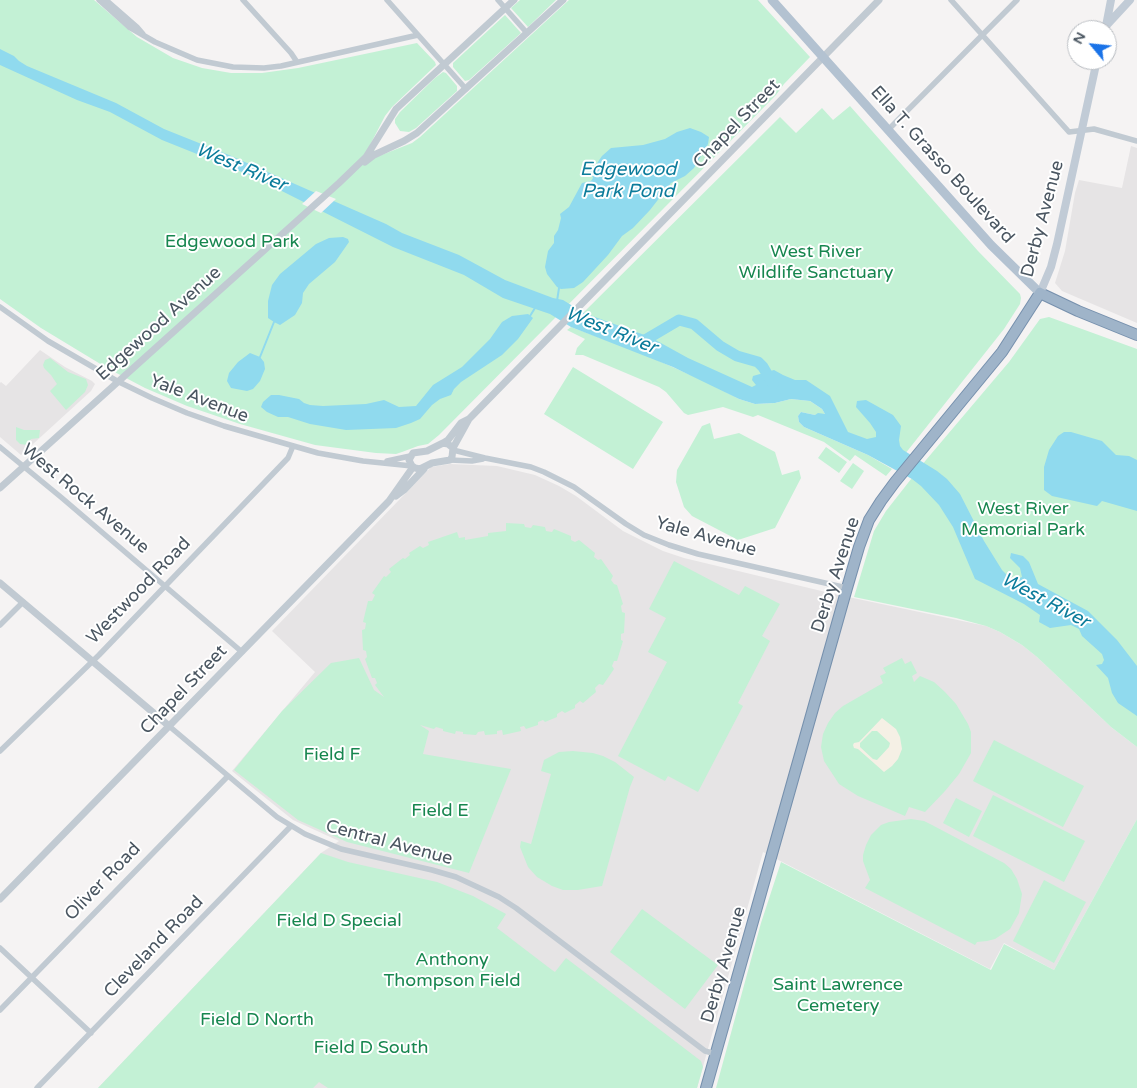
<!DOCTYPE html>
<style>
body{margin:0}
#map{position:relative;width:1137px;height:1088px;overflow:hidden;background:#f5f3f3;font-family:"Varela Round",sans-serif}
canvas{display:block}
.north{position:absolute;left:1067px;top:20px;width:50px;height:50px;box-sizing:border-box;background:#fff;border:1px solid #b7bbc0;border-radius:50%;rotate:298deg;font-size:14px;font-weight:700;line-height:20px;text-align:center;color:#4a5661}
.north::after{content:'';display:block;margin:auto;width:18px;height:22px;background:#1a73e8;clip-path:polygon(50% 0,100% 100%,50% 72%,0 100%)}
</style>
<div id="map">
<canvas width="1137" height="1088"></canvas>
<div class="north">N</div>
</div>
<script>
const ctx = document.querySelector('canvas').getContext('2d');
ctx.lineJoin = 'round';
function fillPath(path, color) { ctx.fillStyle = color; ctx.fill(path, 'evenodd'); }
const shape = rows => new Path2D(rows.map(r => 'M' + r).join(''));
function strokePath(path, color, width, dash) { ctx.strokeStyle = color; ctx.lineWidth = width; ctx.lineCap = dash ? 'butt' : 'round'; ctx.setLineDash(dash || []); ctx.stroke(path); }
function drawText(font, color, halo, rows, align = 'center') {
  ctx.font = font + ' "Varela Round",sans-serif'; ctx.lineWidth = 4; ctx.setLineDash([]); ctx.textBaseline = 'middle'; ctx.strokeStyle = halo; ctx.fillStyle = color; for (const [text, x, y, turn = 0] of rows) {
    ctx.save(); ctx.translate(x, y); ctx.rotate((+turn || 0) * Math.PI / 180); ctx.textAlign = isNaN(turn) ? turn : align; if (halo) ctx.strokeText(text, 0, 0); ctx.fillText(text, 0, 0); ctx.restore();
  }
}
const education = shape([
 [1131,146,1137,148,1137,323,1062,291,1055,283,1065,251,1075,193,1079,180,1122,188],
 [40,350,65,367,92,381,95,384,91,391,21,455,0,437,0,383,1,382,6,386],
 [450,464,497,466,535,475,559,486,576,496,623,531,663,551,684,558,834,594,986,626,1000,632,1022,645,1037,657,1111,727,1137,747,1137,819,1054,970,1004,943,990,969,763,852,697,1088,98,1088,321,853,339,841,293,820,232,771,315,672,272,631,431,467]
]);
const green = shape([
 [0,0,94,0,137,37,173,58,202,68,231,73,262,73,298,68,417,43,435,62,436,65,392,107,385,116,370,145,379,156,412,143,420,137,569,0,758,0,810,57,784,84,776,95,439,435,428,444,418,446,402,452,396,454,376,453,315,445,240,424,187,406,145,388,107,368,41,328,0,299],
 [520,0,556,0,528,27,511,8],
 [505,15,521,33,469,80,465,81,453,67,453,63],
 [443,72,446,73,457,86,457,91,416,128,409,132,400,131,395,123,395,119,400,112,435,78],
 [850,106,978,251,1020,294,1021,298,1020,304,1004,329,901,459,851,440,826,404,806,390,753,392,578,318,780,117,796,133,822,108,833,120],
 [1049,317,1137,349,1137,747,1111,727,1037,657,1022,645,1000,632,986,626,956,618,854,597,874,531,886,511,926,460,1009,362,1040,319],
 [571,327,641,353,704,381,739,399,755,404,775,403,791,399,810,401,822,409,825,414,815,415,801,412,798,416,799,422,804,427,868,455,892,469,886,476,855,455,850,461,824,442,758,415,753,417,723,407,688,415,684,413,666,392,659,387,583,355,575,355,577,348,585,339,567,330],
 [50,358,68,372,86,379,88,385,85,392,66,410,50,391,57,384,51,375,44,368,43,365,45,360],
 [573,367,663,422,633,469,544,414],
 [710,423,714,439,739,433,775,452,782,475,799,470,801,478,775,528,738,540,692,516,684,507,676,482,677,470,702,426],
 [16,427,24,430,40,430,39,438,31,439,27,445,20,444,16,440],
 [826,447,847,462,839,473,818,458],
 [853,463,864,471,852,489,840,481],
 [506,523,524,524,525,527,531,528,533,525,545,527,546,531,552,532,554,529,571,536,571,540,575,542,579,540,595,553,594,557,598,560,601,559,613,576,611,580,614,584,617,585,623,604,621,606,622,612,625,613,624,633,621,634,621,640,623,641,617,661,614,661,612,666,614,669,603,685,599,684,595,688,596,692,583,703,580,701,575,705,575,708,565,713,562,711,557,714,557,717,545,722,543,720,538,722,538,725,526,729,524,726,520,727,521,731,503,735,502,730,497,731,497,734,485,735,484,731,478,732,476,735,463,734,463,732,456,731,455,734,443,731,443,729,436,727,434,729,420,725,429,731,423,754,511,769,469,873,347,842,298,820,234,770,282,711,331,663,359,658,374,690,384,697,375,685,377,683,375,678,372,678,365,659,367,657,366,651,363,650,362,630,365,629,366,623,363,622,368,601,372,601,375,595,372,593,384,576,386,577,391,572,389,569,403,558,405,559,410,555,409,553,420,546,423,548,429,545,428,542,457,532,459,538,465,537,465,540,488,536,488,533,506,531],
 [674,561,739,595,745,586,780,604,762,636,770,641,738,703,743,706,698,792,668,776,665,781,618,756,667,662,648,652,666,618,649,609],
 [902,658,905,664,911,661,917,673,912,676,914,682,920,676,934,682,945,692,956,704,968,724,971,732,971,753,959,774,945,791,925,812,909,807,905,816,858,796,839,784,824,761,821,747,823,734,828,723,835,713,843,706,883,683,880,676,886,673,883,668],
 [994,740,1084,786,1063,827,973,781],
 [573,751,593,753,603,756,615,762,634,777,630,787,602,886,578,890,563,890,552,886,537,877,528,867,520,847,521,841,531,844,548,784,551,774,541,771,544,760,559,752],
 [993,795,1085,841,1064,882,973,836],
 [956,798,982,811,969,837,943,823],
 [911,819,924,821,932,825,1004,863,1011,869,1017,879,1022,894,1019,913,1010,929,995,939,987,941,977,942,975,945,865,888,870,880,863,861,863,855,866,845,871,835,881,825,889,822],
 [1137,819,1137,1088,716,1088,761,923,781,862,991,970,1004,944,1054,970],
 [321,853,348,862,437,882,473,896,506,914,497,928,552,970,555,972,566,958,701,1061,703,1067,697,1088,328,1088,319,1082,313,1088,98,1088],
 [1044,880,1086,902,1054,963,1013,941],
 [642,909,718,965,685,1009,610,952]
]);
const sand = shape([
 [882,718,896,729,900,737,902,749,898,759,892,766,884,772,858,749,854,748,853,745,854,743,859,742],
 [872,731,877,731,890,743,889,747,877,760,873,759,860,747,860,743]
]);
const water = shape([
 [0,49,14,56,19,61,27,66,116,103,164,129,229,155,386,224,402,233,459,255,505,280,553,298,563,300,584,313,650,337,688,358,752,387,756,385,752,380,753,376,774,370,783,375,795,380,806,380,830,396,848,432,867,439,876,437,876,432,870,423,856,407,857,401,866,400,893,415,901,426,899,440,900,446,903,450,937,471,947,479,960,494,984,541,1002,570,1012,580,1022,577,1020,568,1010,558,1011,553,1023,556,1029,562,1038,584,1088,611,1117,640,1137,666,1137,716,1118,703,1112,693,1108,678,1096,665,1102,664,1104,660,1102,654,1082,636,1079,629,1071,625,1050,628,1039,622,1040,615,1024,604,975,579,953,527,939,505,921,486,912,479,868,455,804,427,799,422,798,416,801,412,815,415,818,413,825,414,822,409,810,401,791,399,775,403,755,404,739,399,673,367,571,327,550,314,503,298,464,275,393,247,252,176,162,140,110,112,77,100,0,65],
 [690,128,701,132,709,137,708,144,694,168,685,176,671,183,650,210,633,228,622,236,608,255,583,282,574,288,561,289,557,287,547,274,545,267,548,251,554,243,554,236,558,230,561,218,560,214,569,207,582,183,591,181,593,178,591,172,602,156,611,148,643,145,665,139,677,132],
 [343,237,348,239,349,242,335,262,309,284,303,293,302,303,295,315,280,325,274,322,268,318,268,301,272,285,280,274,316,244,329,238],
 [528,314,533,318,518,339,502,355,461,382,454,389,451,395,440,399,432,405,420,419,411,423,396,428,346,430,310,424,288,417,278,417,267,412,261,407,263,402,271,395,279,395,299,399,304,403,310,405,323,406,366,404,384,400,399,407,416,406,433,385,462,367,490,339,502,322,512,316],
 [250,353,260,357,264,362,265,369,260,381,253,389,247,391,231,388,227,381,229,373,238,362],
 [1064,432,1071,432,1102,441,1116,455,1129,456,1137,460,1137,511,1102,501,1097,506,1052,496,1044,490,1044,467,1049,450,1058,436]
]);
const pier = shape([
 [316,191,336,199,321,213,302,204]
]);
const stream = shape([
 [557,301,559,288],
 [530,316,535,308],
 [260,357,274,322]
]);
const river = shape([
 [640,343,679,320,694,324,720,346,737,356,758,362,763,367,773,384]
]);
const minor = shape([
 [99,0,129,27,155,42,197,60,233,67,264,68,281,66,418,35],
 [106,0,137,27,143,34],
 [243,0,291,53,297,62],
 [387,0,466,89],
 [498,0,527,33],
 [951,0,1069,132,1094,129,1137,141],
 [888,130,1017,0],
 [0,307,48,341,117,381,152,398,187,413,224,426,318,453,363,461,412,466],
 [0,447,62,498,242,652],
 [453,450,485,458,531,467,544,472,574,487,626,524,644,535,669,545,698,554,847,588],
 [450,460,472,461,483,459],
 [387,461,410,456],
 [0,625,23,602],
 [169,726,277,817,305,834,341,849,432,870,456,877,499,897,516,908,705,1051,716,1054],
 [0,751,99,655,288,458,293,446],
 [0,948,91,1033],
 [0,1010,228,776],
 [37,1088,291,826]
]);
const tertiary = shape([
 [365,162,374,155,404,141,417,133,563,0],
 [443,443,448,444,453,448,452,457,450,460,432,463,420,469,415,468,412,466,409,460,413,453,427,451,443,443],
 [443,443,448,440,461,423,469,419],
 [453,448,469,419,879,0],
 [0,488,339,183,366,157,396,109,514,0],
 [396,496,404,490,424,469],
 [0,583,169,726],
 [0,899,389,501,413,467]
]);
const secondary = shape([
 [1106,26,1111,0],
 [1105,27,1130,0],
 [1040,293,1051,267,1057,244,1097,60]
]);
const primary = shape([
 [772,0,991,245,1040,293]
]);
const trunk = shape([
 [706,1088,847,588,859,547,869,520,881,501,895,482,1002,352,1040,293,1078,311,1137,335]
]);
const streetNames = [
 ["Chapel Street",737,124,-46],
 ["Ella T. Grasso Boulevard",942,165,48],
 ["Derby Avenue",1043,219,-75],
 ["Edgewood Avenue",159,324,-42],
 ["Yale Avenue",199,399,21],
 ["West Rock Avenue",85,499,40],
 ["Yale Avenue",706,537,16],
 ["Derby Avenue",836,575,-72],
 ["Westwood Road",139,591,-46],
 ["Chapel Street",184,690,-46],
 ["Central Avenue",389,843,15],
 ["Oliver Road",103,882,-46],
 ["Cleveland Road",154,947,-46],
 ["Derby Avenue",724,965,-74]
];
const parkNames = [
 ["Edgewood Park",232,242],
 ["West River",816,252],
 ["Wildlife Sanctuary",816,273],
 ["West River",1023,509],
 ["Memorial Park",1023,530],
 ["Field F",332,755],
 ["Field E",440,811],
 ["Field D Special",339,921],
 ["Anthony",452,960],
 ["Thompson Field",452,981],
 ["Saint Lawrence",838,985],
 ["Cemetery",838,1006],
 ["Field D North",257,1020],
 ["Field D South",371,1048]
];
const waterNames = [
 ["West River",241,168,23],
 ["Edgewood",628,170],
 ["Park Pond",628,192],
 ["West River",611,331,22],
 ["West River",1045,601,28]
];
fillPath(education, '#e6e4e5');
fillPath(green, '#c3f1d5');
fillPath(sand, '#f5f0e5');
fillPath(water, '#90daee');
fillPath(pier, '#f5f3f3');
strokePath(stream, '#90daee', 2);
strokePath(river, '#90daee', 11);
strokePath(trunk, '#7690ad', 12);
strokePath(minor, '#c1cad2', 5.5);
strokePath(tertiary, '#c1cad2', 7);
strokePath(secondary, '#c1cbd6', 8);
strokePath(primary, '#b3c2d1', 9);
strokePath(trunk, '#9fb4c9', 10);
drawText('18px', '#4a5661', '#fff', streetNames);
drawText('18px', '#17864f', '#fff', parkNames);
drawText('italic 19px', '#0c7c9b', '#fff', waterNames);
</script>
